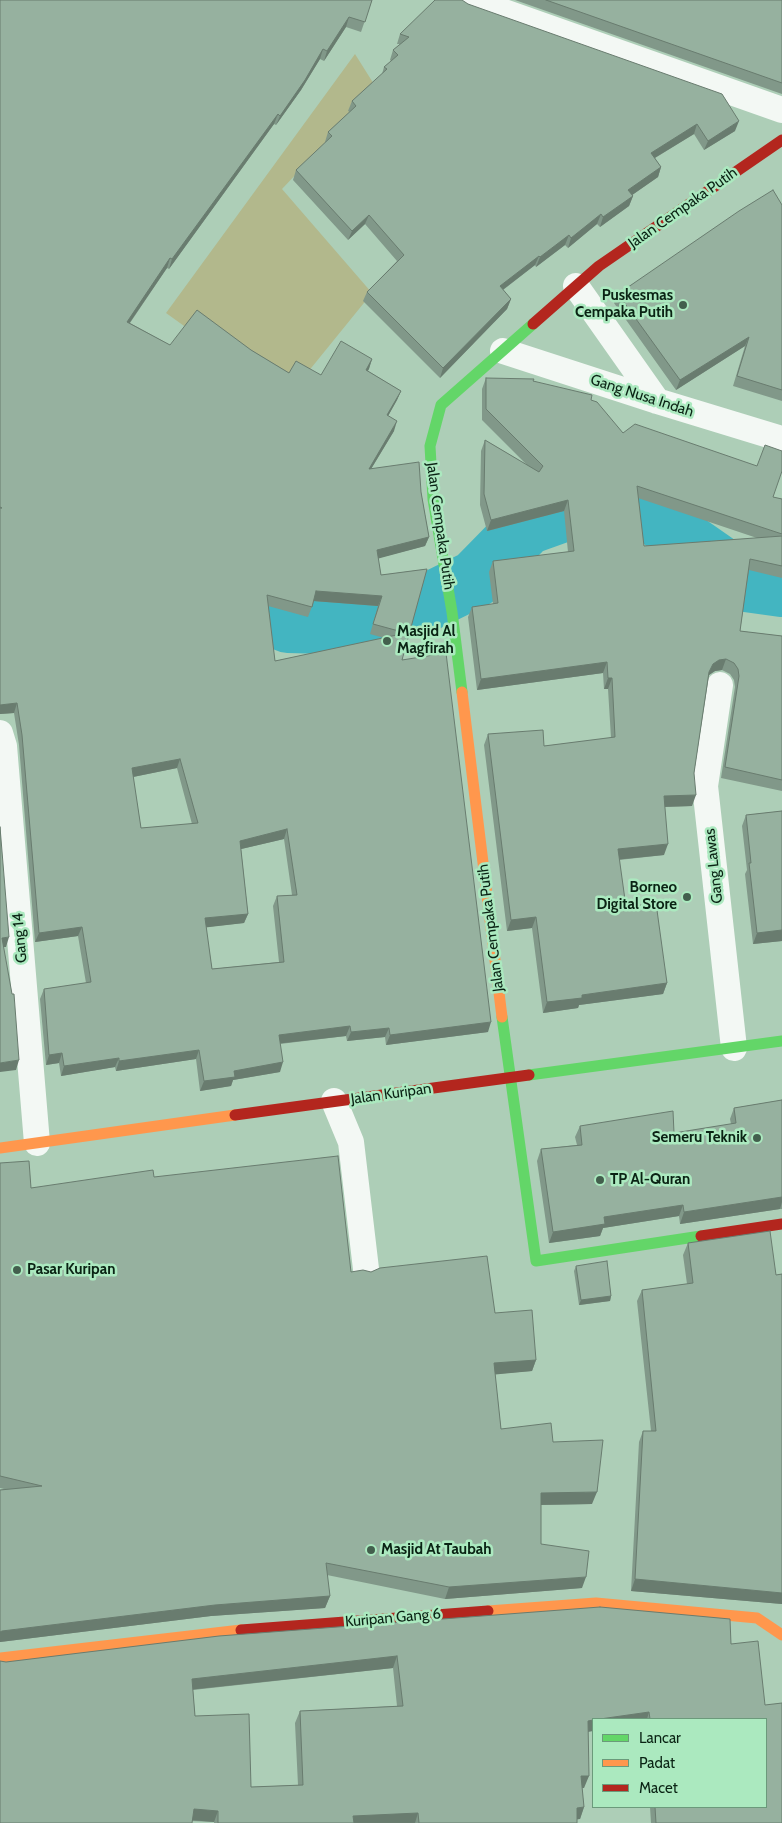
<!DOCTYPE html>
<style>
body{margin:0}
#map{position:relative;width:782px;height:1823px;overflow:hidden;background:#adceb7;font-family:Cabin,sans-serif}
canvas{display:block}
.legend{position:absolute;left:592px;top:1718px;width:175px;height:90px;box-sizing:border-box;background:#abe9bf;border:1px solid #6b9a7b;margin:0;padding:6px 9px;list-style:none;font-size:15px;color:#0a2314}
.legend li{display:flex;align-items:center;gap:10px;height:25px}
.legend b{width:25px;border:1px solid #6b9a7b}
</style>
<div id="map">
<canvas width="782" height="1823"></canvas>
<ul class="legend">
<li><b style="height:6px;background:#63d668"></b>Lancar</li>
<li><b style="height:6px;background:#ff974d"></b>Padat</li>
<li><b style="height:6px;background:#b3261e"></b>Macet</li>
</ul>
</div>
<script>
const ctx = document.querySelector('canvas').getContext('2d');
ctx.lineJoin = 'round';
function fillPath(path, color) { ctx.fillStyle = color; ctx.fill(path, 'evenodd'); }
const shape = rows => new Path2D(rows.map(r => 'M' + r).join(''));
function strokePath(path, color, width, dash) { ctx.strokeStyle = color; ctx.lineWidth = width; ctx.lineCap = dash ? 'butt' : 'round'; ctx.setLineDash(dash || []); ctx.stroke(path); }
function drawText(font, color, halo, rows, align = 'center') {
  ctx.font = font + ' Cabin,sans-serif'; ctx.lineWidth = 5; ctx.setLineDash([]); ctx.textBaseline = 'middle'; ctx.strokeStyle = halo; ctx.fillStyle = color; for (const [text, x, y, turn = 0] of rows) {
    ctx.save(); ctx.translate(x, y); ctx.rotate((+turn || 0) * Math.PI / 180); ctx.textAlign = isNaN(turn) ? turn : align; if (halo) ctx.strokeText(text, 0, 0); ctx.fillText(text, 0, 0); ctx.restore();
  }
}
const green = shape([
 [355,54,377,89,282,189,372,293,286,399,166,313]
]);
const river = shape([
 [204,570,240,599,288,624,328,625,364,613,418,607,475,579,527,526,566,512,601,502,644,507,690,544,746,583,782,588]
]);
const street = shape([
 [470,0,782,110],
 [576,286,657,401],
 [503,351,657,401,782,439],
 [720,685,705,786,734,1048],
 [0,733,4,746,37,1143],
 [334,1101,351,1142,366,1269]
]);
const fast = shape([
 [462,692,452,612,433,499,430,446,441,405,533,324],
 [502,1017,536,1261,701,1236],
 [529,1075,782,1041]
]);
const slow = shape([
 [462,692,502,1017],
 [0,1148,235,1115],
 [488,1611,596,1603,757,1618,782,1635],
 [0,1658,241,1630]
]);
const jam = shape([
 [533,324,599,266,782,140],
 [235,1115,529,1075],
 [701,1236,782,1224],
 [241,1630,488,1611]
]);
const wall = shape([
 [0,0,372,0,361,32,346,27,324,61,320,59,301,90,276,125,274,124,169,269,167,268,130,323,170,345,251,350,289,373,321,375,372,359,368,371,401,391,397,400,388,416,394,431,371,469,421,492,429,537,425,546,378,558,381,575,427,569,402,660,488,1032,386,1045,385,1037,347,1041,346,1036,280,1044,280,1072,233,1080,231,1086,200,1091,196,1059,116,1071,115,1067,61,1076,59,1063,46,1065,40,999,44,989,86,983,78,936,35,942,19,745,14,713,0,714],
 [314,601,378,606,370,634,384,638,275,661,268,606,308,617],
 [177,768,192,824,141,828,133,777],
 [284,839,292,895,277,896,273,906,279,962,212,969,206,927,244,923,248,914,241,849],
 [515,0,782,0,782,94],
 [468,4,735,131,704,150,694,134,655,158,661,167,658,177,632,195,633,196,629,206,600,227,597,224,568,248,565,245,536,267,535,265,503,290,511,299,507,309,440,378,363,301,367,292,397,261,365,224,348,240,293,180,296,170,326,143,325,142,328,132,350,112,348,111,352,101,382,74,384,67,391,61,390,60,393,50,400,44,397,44,400,34],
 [782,205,782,401,733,386,745,346,676,390,614,303,618,294],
 [486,378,533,381,591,400,623,433,773,497,782,499,782,578,749,570,740,631,782,636,782,791,721,778,735,687,734,680,730,674,722,670,715,671,709,675,694,773,692,806,665,807,664,855,619,860,626,907,667,983,663,994,579,1005,578,1008,543,1013,532,928,507,931,484,745,488,734,544,746,611,738,608,689,604,689,603,673,477,690,468,617,472,607,493,604,489,572,493,561,568,552,564,511,487,531,480,505,481,451,485,440,527,465,482,420,482,389],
 [638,498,757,538,644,546],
 [782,811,782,941,753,944,745,874,747,870,742,826,746,815],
 [782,1100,782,1209,780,1209,680,1224,679,1216,603,1228,600,1236,549,1243,537,1161,541,1149,577,1145,575,1137,580,1126,674,1133,731,1124,730,1119,734,1108],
 [0,1163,31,1188,154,1177,351,1272,495,1313,536,1360,532,1371,495,1374,501,1429,553,1442,592,1504,541,1505,541,1544,582,1588,445,1599,327,1575,330,1596,325,1608,211,1616,0,1642,0,1490,4,1489,0,1488],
 [688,1243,776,1275,782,1274,782,1604,631,1591,639,1442,643,1431,651,1431,637,1301,642,1290,687,1284,683,1255],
 [576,1266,611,1296,610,1301,579,1305,574,1271],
 [731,1644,765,1705,782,1823,651,1823,650,1807,766,1807,766,1719,593,1719,588,1732,584,1788,582,1788,584,1807,580,1819,577,1819,577,1823,214,1823,214,1822,192,1821,6,1662],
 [393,1668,397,1706,300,1711,295,1723,298,1785,251,1787,195,1716,193,1690]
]);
const shadedWall = shape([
 [349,17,346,27,324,61,327,51],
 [323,49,320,59,301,90,276,125,280,116],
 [278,114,274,124,169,269,172,259],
 [739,121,735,131,704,150,708,141],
 [697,124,694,134,648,162,651,153],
 [661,167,658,177,625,200,628,190],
 [633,196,629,206,600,227,603,217],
 [601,214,597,224,568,248,571,238],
 [369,215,365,224,348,240,352,231],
 [569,235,565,245,536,267,540,257],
 [539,256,535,265,496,295,500,286],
 [170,258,167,268,124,331,127,322],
 [511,299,507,309,440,378,443,368],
 [749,337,745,346,676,390,680,380],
 [372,359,369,369,362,379,366,370],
 [401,391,397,400,383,425,387,415],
 [397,421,394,431,365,479,369,469],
 [568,500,564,511,487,531,491,520],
 [429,537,425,546,373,560,377,550],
 [316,591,382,596,378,606,313,601],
 [726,659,722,670,715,671,709,675,709,672,713,664,719,660],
 [607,662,603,673,477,690,481,679],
 [608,678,612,678,608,689,604,689],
 [17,703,14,713,0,714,0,705],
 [180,759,177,768,128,778,132,768],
 [696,795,692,806,660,807,664,796],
 [287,829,284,839,237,850,240,841],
 [668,844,664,855,614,860,618,849],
 [248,914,244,923,201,928,205,918],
 [536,917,532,928,507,931,511,920],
 [82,927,78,936,35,942,39,933],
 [782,930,782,941,753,944,757,933],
 [9,937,6,947,0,947,2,938],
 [667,983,663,994,579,1005,578,1008,543,1013,547,1002,582,995],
 [491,1022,488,1032,386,1045,390,1035],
 [350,1026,346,1036,275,1044,279,1035],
 [389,1028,385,1037,347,1041,351,1032],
 [199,1050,196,1059,116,1071,119,1061],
 [62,1053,59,1063,46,1065,49,1055],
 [119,1058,115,1067,61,1076,64,1066],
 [19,1060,16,1070,0,1072,0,1063],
 [283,1062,280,1072,233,1080,231,1086,200,1091,204,1081,234,1071],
 [782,1197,782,1202,780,1209,680,1224,684,1212],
 [683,1205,679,1216,603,1228,600,1236,549,1243,553,1232,604,1217],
 [611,1296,610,1301,579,1305,581,1300],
 [536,1360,532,1371,490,1375,494,1363],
 [597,1492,592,1504,536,1505,541,1493],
 [586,1577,582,1588,445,1599,449,1587],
 [635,1579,782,1593,782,1604,631,1591],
 [330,1596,325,1608,211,1616,0,1642,0,1632,2,1631,215,1605],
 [397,1656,393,1668,188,1690,192,1679],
 [649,1712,647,1719,600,1719],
 [593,1720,593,1731,583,1733,588,1721],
 [581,1776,589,1776,584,1788,577,1788],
 [584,1807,580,1819,573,1820,577,1808],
 [194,1809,218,1811,214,1822,190,1820],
 [418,1813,415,1823,351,1823,353,1816]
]);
const building = shape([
 [0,0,372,0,365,22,349,17,327,51,323,49,305,80,280,116,278,114,172,259,170,258,127,322,170,345,197,310,251,350,289,373,296,361,321,375,341,341,372,359,366,370,401,391,387,415,397,421,369,469,419,462,421,492,429,537,377,550,381,575,427,569,402,660,446,653,491,1022,390,1035,389,1028,351,1032,350,1026,279,1035,283,1062,234,1071,235,1077,204,1081,199,1050,119,1061,119,1058,64,1066,62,1053,49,1055,44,989,91,982,82,927,39,933,22,735,17,703,0,705,0,508,2,508,0,507,0,0],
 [316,591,382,596,373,624,406,633,275,661,267,595,312,607,316,591],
 [180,759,198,823,141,828,132,768,180,759],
 [287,829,297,895,277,896,284,962,212,969,205,918,248,914,240,841,287,829],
 [435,0,462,0,468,4,722,94,739,121,708,141,697,124,651,153,661,167,628,190,633,196,603,217,601,214,571,238,569,235,540,257,539,256,500,286,511,299,443,368,367,292,404,255,369,215,352,231,296,170,332,136,328,132,356,106,352,101,387,69,384,67,398,55,393,50,409,37,400,34,435,0],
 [546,0,782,0,782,83,546,0],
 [773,190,782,205,782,390,737,376,749,337,680,380,618,294,739,211,773,190],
 [486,378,534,379,533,381,592,395,591,400,597,402,623,433,635,424,757,466,765,445,782,451,782,471,773,497,782,499,782,534,637,486,644,546,782,536,782,566,750,559,740,631,782,636,782,780,725,767,739,676,738,669,734,663,726,659,719,660,713,664,709,672,694,773,696,795,664,796,668,844,618,849,626,907,656,903,667,983,582,995,582,998,547,1002,536,917,511,920,488,734,543,730,544,746,615,737,612,678,608,678,607,662,481,679,472,607,498,603,493,561,574,551,568,500,491,520,484,494,485,440,539,472,543,466,486,409,486,378],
 [782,811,782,930,757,933,749,863,751,863,746,815,782,811],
 [0,827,9,937,2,938,12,994,14,994,19,1060,0,1063,0,827],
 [782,1100,782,1197,684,1212,683,1205,604,1217,605,1224,553,1232,541,1149,582,1145,580,1126,673,1111,674,1133,736,1123,734,1108,782,1100],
 [338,1156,351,1272,363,1270,371,1272,380,1268,487,1256,495,1313,532,1310,536,1360,494,1363,501,1429,551,1423,553,1442,603,1440,597,1492,541,1493,541,1544,589,1551,586,1577,449,1587,326,1563,330,1596,215,1605,2,1631,0,1632,0,1490,42,1486,0,1476,0,1163,29,1161,31,1188,153,1170,154,1177,338,1156],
 [770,1231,776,1275,782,1274,782,1593,635,1579,643,1431,656,1431,642,1290,693,1283,688,1243,770,1231],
 [607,1261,611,1296,581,1300,576,1266,607,1261],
 [600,1607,730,1619,731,1644,758,1641,765,1705,782,1703,782,1823,656,1823,655,1807,766,1807,766,1719,650,1719,649,1712,600,1719,593,1719,593,1720,588,1721,589,1776,581,1776,584,1807,577,1808,577,1823,419,1823,418,1813,353,1816,354,1823,218,1823,218,1811,194,1809,192,1823,0,1823,0,1661,6,1662,219,1636,600,1607],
 [397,1656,403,1706,300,1711,303,1785,251,1787,249,1714,195,1716,192,1679,397,1656]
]);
const markers = [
 [683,305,5,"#435f4d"],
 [387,641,5,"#435f4d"],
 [687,897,5,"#435f4d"],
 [757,1138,5,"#435f4d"],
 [600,1180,5,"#435f4d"],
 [17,1270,5,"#435f4d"],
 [371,1550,5,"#435f4d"]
];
const streetNames = [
 ["Jalan Cempaka Putih",683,208,-35],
 ["Gang Nusa Indah",642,396,18],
 ["Jalan Cempaka Putih",440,526,82],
 ["Gang Lawas",714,866,-96],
 ["Jalan Cempaka Putih",491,928,-97],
 ["Gang 14",20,938,-95],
 ["Jalan Kuripan",391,1094,-8],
 ["Kuripan Gang 6",393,1618,-5]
];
const poiNames = [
 ["Puskesmas",673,296,"right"],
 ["Cempaka Putih",673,313,"right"],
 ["Masjid Al",397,632],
 ["Magfirah",397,649],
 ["Borneo",677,888,"right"],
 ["Digital Store",677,905,"right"],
 ["Semeru Teknik",747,1138,"right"],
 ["TP Al-Quran",610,1180],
 ["Pasar Kuripan",27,1270],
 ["Masjid At Taubah",381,1550]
];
fillPath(green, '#b2b88c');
strokePath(river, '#43b5c1', 58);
strokePath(street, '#f3f8f4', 26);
strokePath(fast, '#63d668', 11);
strokePath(slow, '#ff974d', 11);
strokePath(jam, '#b3261e', 11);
fillPath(wall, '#819889');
fillPath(shadedWall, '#697c6f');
fillPath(building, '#96b19f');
strokePath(building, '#697c6f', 1);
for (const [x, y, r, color] of markers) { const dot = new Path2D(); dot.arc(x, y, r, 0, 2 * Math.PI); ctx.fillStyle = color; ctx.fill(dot); strokePath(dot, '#abe9bf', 2); }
drawText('15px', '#0a2314', '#abe9bf', streetNames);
drawText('bold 15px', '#0a2314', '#abe9bf', poiNames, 'left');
</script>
